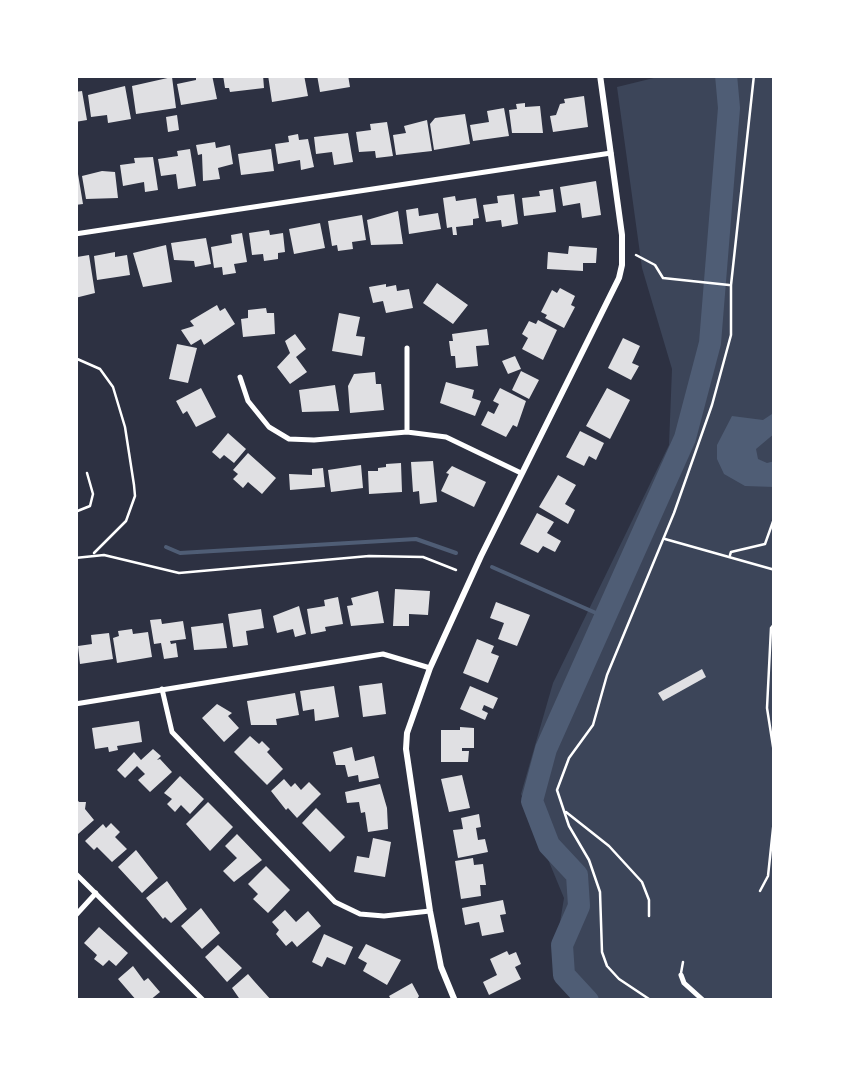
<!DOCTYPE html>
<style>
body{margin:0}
#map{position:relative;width:850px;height:1076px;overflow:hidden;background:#2d3142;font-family:Bitter,serif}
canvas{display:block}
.frame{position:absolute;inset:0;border:78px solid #fff;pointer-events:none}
</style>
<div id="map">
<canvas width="850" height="1076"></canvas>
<div class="frame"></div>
</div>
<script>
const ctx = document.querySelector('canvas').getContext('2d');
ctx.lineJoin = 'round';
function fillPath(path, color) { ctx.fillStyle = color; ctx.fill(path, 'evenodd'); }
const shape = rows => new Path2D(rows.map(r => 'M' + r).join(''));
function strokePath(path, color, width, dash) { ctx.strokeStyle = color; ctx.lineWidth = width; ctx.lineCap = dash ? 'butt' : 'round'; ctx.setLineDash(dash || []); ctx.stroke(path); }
const green = shape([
 [666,75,775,75,775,1001,581,1001,553,965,564,898,521,794,553,683,669,445,672,369,642,268,617,87]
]);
const water = shape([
 [775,412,775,433,756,449,758,459,767,463,775,461,775,487,745,486,724,474,717,459,717,445,732,416,763,420]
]);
const stream = shape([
 [166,547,180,553,416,539,456,553],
 [492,567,605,617]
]);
const river = shape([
 [588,1001,564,975,562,945,579,906,577,875,549,845,532,801,546,749,685,438,710,343,729,108,726,75]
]);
const building = shape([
 [212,75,217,99,181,105,177,84,196,80,196,76],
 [223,75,263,75,264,88,230,92,229,88,225,88],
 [268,75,285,75,285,78,304,75,308,96,272,102],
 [317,75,348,75,350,87,320,92],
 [172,77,176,108,136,114,132,86],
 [125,86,131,119,108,123,107,115,91,117,88,95],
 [82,91,87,120,75,122,75,92],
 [584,96,588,127,553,132,550,116,556,115,560,104,565,103,564,99],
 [525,103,525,107,540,106,543,133,512,133,509,110,517,109,516,104],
 [504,108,509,136,473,141,470,125,489,122,487,111],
 [465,114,470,144,434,150,430,124,435,118],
 [177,115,179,130,168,132,166,117],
 [427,120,432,151,396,155,393,135,406,133,404,126],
 [387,122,393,156,376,158,375,151,359,152,356,132,371,130,370,124],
 [348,133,353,162,334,165,332,152,316,154,314,137],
 [298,134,299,140,308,139,314,167,301,170,300,160,278,164,275,144,289,142,288,136],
 [215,142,216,148,230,145,233,164,218,168,220,179,203,181,202,154,198,155,196,145],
 [190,149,196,186,178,189,176,174,161,176,158,159,178,156,177,151],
 [271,149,274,171,241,175,238,154],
 [153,157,158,190,145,192,144,182,123,186,120,165,135,163,134,158],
 [102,171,115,172,118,198,86,199,82,176],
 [75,174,78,174,83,204,75,205],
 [596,181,601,215,582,218,580,203,563,206,560,187],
 [553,189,556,212,524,216,522,198,540,196,539,191],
 [514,194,518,224,502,227,501,220,486,222,483,205,498,203,497,196],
 [455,196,456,201,476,198,479,218,473,219,473,225,456,227,457,235,453,235,452,227,447,228,443,198],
 [418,208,419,216,438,213,441,229,409,234,406,210],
 [398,211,403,244,371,245,367,220],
 [362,215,366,240,352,242,353,249,338,251,337,245,332,246,328,221],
 [320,223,325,248,294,254,289,229],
 [269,230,270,235,283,233,285,252,278,253,278,259,264,261,263,254,252,255,249,233],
 [242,233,247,262,234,264,236,273,223,275,222,267,214,268,211,247,232,243,231,235],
 [206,238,211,264,195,267,194,261,174,260,171,243],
 [166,245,172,282,143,287,133,253],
 [569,246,597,248,596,263,583,263,583,271,547,269,548,252,568,254],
 [115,252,115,257,127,255,130,275,97,280,94,256],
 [89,255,95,293,75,298,77,257],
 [437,283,468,305,453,324,423,303],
 [386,284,386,287,396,285,397,291,409,289,413,308,386,313,383,301,373,303,369,287],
 [560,288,575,296,571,305,575,307,564,328,545,318,547,315,541,312,552,290,557,293],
 [217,305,220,311,225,308,235,324,204,345,201,339,191,345,181,330,194,326,190,321],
 [266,308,267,313,274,313,275,334,243,337,241,319,248,318,248,310],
 [339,313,360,317,356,336,365,337,362,356,332,351],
 [538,320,557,330,543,360,522,349,528,338,522,334,529,321,536,324],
 [487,329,489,345,476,346,478,366,456,368,455,356,451,356,449,341,453,341,452,334],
 [295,334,306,349,296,357,307,372,290,384,277,367,290,353,285,341],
 [623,338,640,346,632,363,639,366,631,380,608,368],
 [177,344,197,348,188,383,169,379],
 [515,356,521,369,508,374,502,361],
 [521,371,539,380,529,399,512,390],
 [375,372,376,384,381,384,384,410,350,413,348,386,354,374],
 [446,382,474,390,472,398,481,401,475,416,440,403],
 [335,385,339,411,302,412,299,390],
 [201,388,216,417,196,427,187,411,183,414,176,401],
 [500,388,526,401,517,427,513,425,506,437,481,425,488,411,494,414,499,404,493,401],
 [607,388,630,400,610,439,586,426],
 [580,431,604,443,596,460,589,456,584,466,566,457],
 [228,433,246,449,234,463,224,455,220,459,212,452],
 [248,453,276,478,262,494,248,482,243,488,233,479,238,474,233,470],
 [433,461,437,502,420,504,419,491,413,492,411,462],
 [401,463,402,492,369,494,368,471,378,471,378,468,386,467,386,464],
 [361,465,363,488,331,492,328,470],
 [452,466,486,482,474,507,441,491,449,474,446,473],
 [323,468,325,487,290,490,289,474,312,475,312,469],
 [558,475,576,485,565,504,575,510,568,524,539,507],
 [537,513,554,522,547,533,561,541,555,552,543,546,538,553,520,544],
 [395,589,430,591,428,615,409,614,409,626,393,626],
 [378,591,384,623,351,626,347,606,353,605,351,598],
 [338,597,343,624,325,627,326,631,311,634,307,609,325,606,324,600],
 [496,602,530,615,517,646,498,639,504,623,490,618],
 [299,606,306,634,295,637,293,629,277,633,273,616],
 [261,609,264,628,246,631,248,645,233,647,228,614],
 [161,619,162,624,183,621,186,639,170,641,171,644,176,643,178,657,164,659,161,643,154,644,150,620],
 [223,623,227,648,194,650,191,627],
 [132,629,133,634,148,632,152,657,117,663,113,638,119,636,118,631],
 [109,633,113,659,80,664,78,646,92,644,91,635],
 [477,639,494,646,491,653,499,656,488,683,463,673],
 [702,669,706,677,663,701,658,693],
 [382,683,386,714,363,717,359,686],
 [334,686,339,717,315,721,314,709,303,711,300,691],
 [470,686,498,698,493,709,484,705,482,710,488,713,485,720,460,709],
 [295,693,299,715,276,719,277,725,251,725,247,701],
 [217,704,232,713,228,716,239,728,224,742,202,718],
 [139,721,142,742,117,746,118,750,109,752,108,747,95,749,92,728],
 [460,727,474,728,474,748,462,748,462,751,469,751,468,762,441,762,441,730,460,730],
 [250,736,259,744,262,741,270,749,267,752,283,769,267,785,234,752],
 [352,747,355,761,374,756,379,778,359,782,358,775,348,777,345,765,336,765,333,752],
 [153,749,161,756,157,760,160,759,172,772,150,792,138,780,145,774,137,766,125,778,117,770,134,752,141,760],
 [462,775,470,808,449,812,441,779],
 [180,776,204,799,190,814,181,805,175,812,167,804,172,799,164,793],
 [284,779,291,787,295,783,301,790,309,782,321,794,297,818,288,808,286,810,271,791],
 [380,784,387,808,388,829,368,832,365,812,361,813,359,802,347,803,345,792],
 [75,797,79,802,86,802,85,809,94,820,78,834],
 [208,802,233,827,210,851,186,824],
 [316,808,345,837,330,852,302,823],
 [479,814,481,827,476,828,478,840,485,839,488,852,458,858,453,830,463,829,461,818],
 [111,823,120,832,115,837,127,849,112,862,97,847,94,850,85,841,103,824,106,828],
 [237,834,262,860,234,882,223,871,237,858,225,846],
 [373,838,391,842,385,877,354,872,357,856,369,858],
 [136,850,158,878,142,893,118,867],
 [473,858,474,865,483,864,486,885,480,885,481,896,461,899,455,861],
 [266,866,290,890,268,913,253,899,258,894,248,884],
 [167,881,187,909,171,923,165,917,163,919,146,898],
 [503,900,506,914,500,915,504,932,482,936,479,922,465,925,462,908],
 [201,908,220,933,202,949,181,926],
 [285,910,296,922,308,911,321,926,297,947,292,941,286,946,276,934,279,930,272,922],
 [99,927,128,953,116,966,109,960,103,966,94,959,97,955,84,943],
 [324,934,353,947,345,965,327,957,322,967,312,962],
 [366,944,401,960,387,985,363,971,367,963,358,958],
 [218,945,242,968,227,982,205,957],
 [507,951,509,955,516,952,521,964,515,967,521,979,489,995,483,982,497,975,490,959],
 [133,966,144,981,148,978,160,992,149,1001,137,1001,118,979],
 [248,974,254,981,272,1001,241,1001,232,988],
 [412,983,419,996,416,1001,392,1001,389,996]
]);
const path = shape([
 [636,255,655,265,663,278,729,285],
 [75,358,100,369,113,387,125,427,134,485,135,496,126,521,94,553],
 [75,512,90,506,93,494,87,473],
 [665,539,775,570],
 [730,555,731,552,765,544,775,516],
 [75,558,104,555,179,573,369,556,423,557,456,570],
 [775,623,771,628,767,708,775,759],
 [566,812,609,846,642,882,649,900,649,916],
 [760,891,768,876,775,810],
 [652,1001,619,979,607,966,602,952,600,892,589,860,569,826,557,790,569,758,593,725,607,675,674,513,712,405,731,335,731,285,754,75]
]);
const service = shape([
 [681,973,683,962]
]);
const minor = shape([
 [75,234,611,153],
 [407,348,407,432],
 [240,377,248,401,269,427,289,439,314,440,407,432,446,437,521,473],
 [162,689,172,732,335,902,360,914,384,916,430,911],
 [75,704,383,654,430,668],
 [75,873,204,1001],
 [75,916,96,893],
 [681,975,684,983,704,1001]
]);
const tertiary = shape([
 [455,1001,441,967,430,911,406,749,407,733,430,668,481,556,619,278,622,265,622,235,600,75]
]);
fillPath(green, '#3c4559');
fillPath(water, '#4f5d75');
strokePath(stream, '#4f5d75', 4);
strokePath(river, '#4f5d75', 22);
fillPath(building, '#e0e0e3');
strokePath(path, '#fff', 2.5);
strokePath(service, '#fff', 2.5);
strokePath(minor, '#fff', 5);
strokePath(tertiary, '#fff', 6);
</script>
